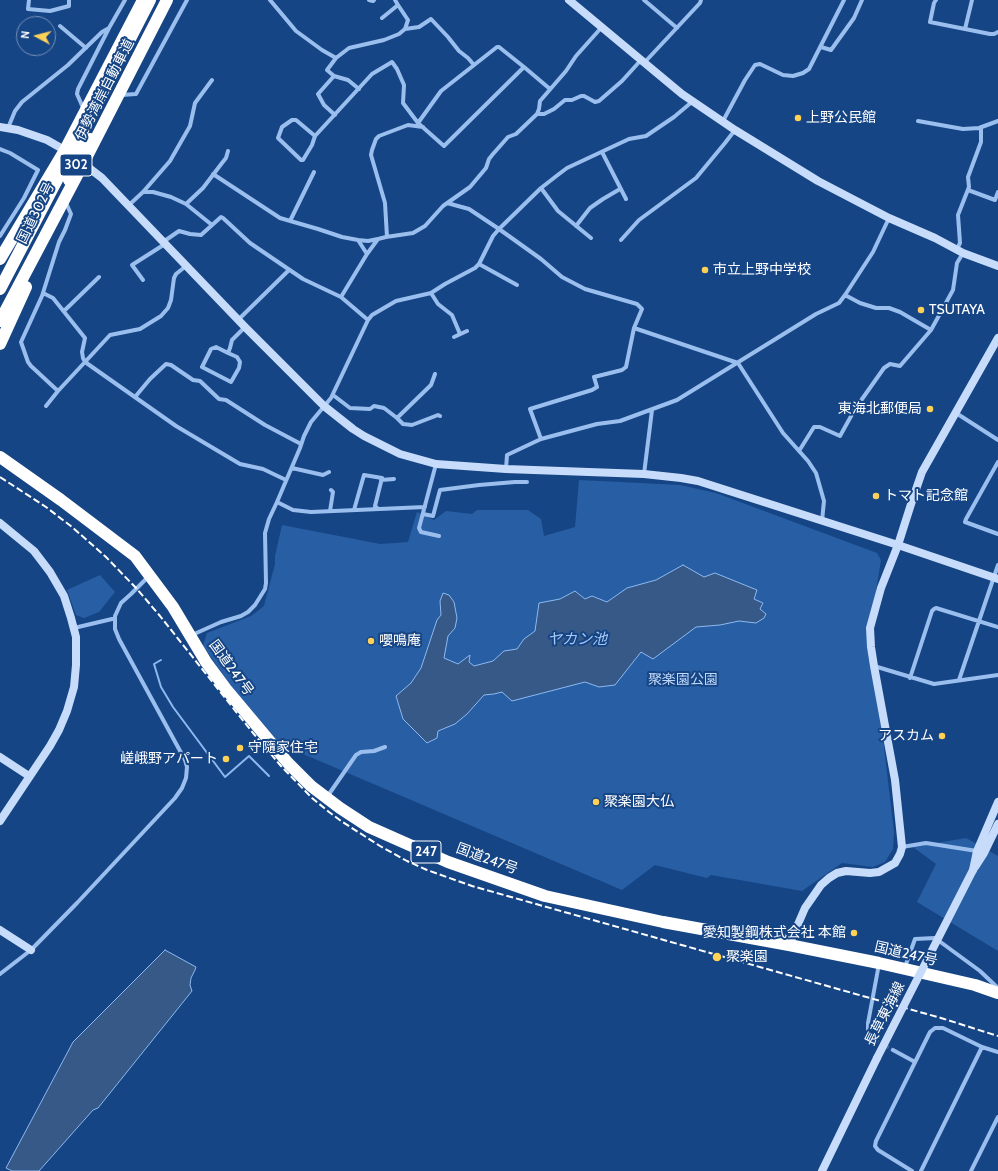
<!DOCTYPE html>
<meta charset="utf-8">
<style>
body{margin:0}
#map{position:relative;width:998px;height:1171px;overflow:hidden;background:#164585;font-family:Cabin,sans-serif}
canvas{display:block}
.north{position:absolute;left:16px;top:16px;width:40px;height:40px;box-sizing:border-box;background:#164585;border:1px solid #738fb6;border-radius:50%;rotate:277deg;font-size:11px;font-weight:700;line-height:16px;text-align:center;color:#fff}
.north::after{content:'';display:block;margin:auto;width:14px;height:18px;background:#ffd157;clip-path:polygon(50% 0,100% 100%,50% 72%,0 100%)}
</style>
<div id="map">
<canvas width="998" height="1171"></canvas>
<div class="north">N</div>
</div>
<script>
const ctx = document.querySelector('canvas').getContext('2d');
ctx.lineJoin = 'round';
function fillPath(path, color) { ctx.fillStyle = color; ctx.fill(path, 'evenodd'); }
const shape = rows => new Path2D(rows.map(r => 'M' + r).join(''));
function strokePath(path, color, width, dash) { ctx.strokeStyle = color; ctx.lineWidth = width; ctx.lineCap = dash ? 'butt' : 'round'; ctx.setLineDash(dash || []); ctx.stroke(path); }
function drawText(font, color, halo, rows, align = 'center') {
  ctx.font = font + ' Cabin,"Noto Sans JP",sans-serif'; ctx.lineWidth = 4; ctx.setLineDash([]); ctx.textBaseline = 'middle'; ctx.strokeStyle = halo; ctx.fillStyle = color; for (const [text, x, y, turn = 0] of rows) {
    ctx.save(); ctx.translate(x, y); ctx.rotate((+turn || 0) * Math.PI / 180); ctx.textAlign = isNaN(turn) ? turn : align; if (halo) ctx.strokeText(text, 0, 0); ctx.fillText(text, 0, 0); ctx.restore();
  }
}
const green = shape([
 [579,480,680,485,716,493,877,553,881,560,870,628,894,832,893,849,885,862,873,867,842,863,802,891,711,875,707,878,655,865,622,890,268,739,203,646,207,633,251,616,264,606,275,564,275,556,282,525,380,544,408,542,417,512,434,520,446,511,472,514,477,510,528,510,541,519,544,536,575,527],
 [100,575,115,592,99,612,84,618,76,615,67,590],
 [966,838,998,856,998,951,917,902,936,864,913,847]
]);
const water = shape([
 [683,565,704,577,715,573,757,590,754,599,763,603,760,609,766,614,764,618,756,623,739,621,720,625,696,627,653,659,641,652,615,685,599,687,585,682,512,701,502,692,494,694,484,695,467,714,455,724,438,731,437,738,427,743,403,719,396,696,411,683,421,668,437,620,441,615,440,601,443,593,449,595,454,602,457,618,455,628,448,636,444,658,458,664,470,655,469,662,474,666,493,661,504,651,517,649,524,639,535,631,539,603,560,599,575,591,585,599,592,596,607,602,627,588,656,580,683,565],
 [165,950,196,967,195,970,191,978,190,985,192,991,98,1108,93,1110,39,1171,12,1171,6,1168,73,1042,165,950]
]);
const stream = shape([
 [161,660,154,664,161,687,173,707,225,777,249,756,269,776]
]);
const streetTunnel = shape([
 [875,1040,893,1050]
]);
const street = shape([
 [29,0,28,9,50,11,69,6,69,0],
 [270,0,296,31,322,50,336,58,327,70,334,76,318,94,324,105,335,115],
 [369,0,373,1,374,0],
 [644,0,677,28],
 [936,0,934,3,930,22,990,34,994,34,998,32],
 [382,18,398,5,395,0],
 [60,26,86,48],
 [405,29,419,27,431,19,448,37,459,51,468,58,474,65],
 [965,29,972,0],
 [821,47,831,50,854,18,862,0],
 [336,58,349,48,384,40,399,34,405,29,408,20,398,5],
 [644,63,700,3,701,0],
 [524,67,444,146,418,123,441,91,497,47,499,47,524,67,550,89],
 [334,76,348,80,359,89],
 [121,95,136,94,187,0],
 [84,110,77,94,78,89,109,28,125,0],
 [537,114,544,114,554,109,565,100,572,100,581,96,584,96,595,102,599,101,622,81,641,60],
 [723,121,745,80,755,65,760,64,783,75,793,76,803,73,809,69,844,0],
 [918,121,963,129,979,128,998,121],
 [8,128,15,111,22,102,68,65,102,32,109,28],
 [315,136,296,120,292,120,282,127,278,138,301,160,303,160,312,145,315,136,372,74,392,62,397,69,404,85,403,103,418,123],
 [0,149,10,153,38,170,24,198,0,236],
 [602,152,626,199],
 [213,174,280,218,318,229,342,237,358,240,367,254],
 [541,188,558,211,591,238],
 [968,190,995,200,998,192],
 [143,192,170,161,190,126,195,103,212,80],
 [447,203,469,209,499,229,541,259,562,277,585,289,637,304,642,309,634,328,626,367,622,370,594,377,597,387,592,390,530,409,541,439],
 [129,205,143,192,153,192,171,197,186,204],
 [290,221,314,172],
 [212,225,186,204,203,188,222,163,226,158,228,151],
 [576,226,590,208,603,199,620,189],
 [387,237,385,203,371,155,372,150,376,139,379,136,408,125,423,127],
 [358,240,368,241,378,239],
 [621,240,639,220,696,178,725,143,735,130],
 [163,242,179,231,190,234,201,235,221,217,223,218,250,243,303,279,341,297,368,320],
 [957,249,960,243,958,215,969,187,968,177,981,142,981,127],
 [479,264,517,285],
 [186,266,176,274,174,278,171,300,168,308,161,316,140,329,110,335,85,362,176,426,240,464,263,469,286,480],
 [143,280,132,265,165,244],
 [43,293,53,298,85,338,82,352,83,358,85,362,58,391,46,406],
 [431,293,438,304,452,315,460,334],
 [845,295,860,303,876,308,889,308,900,312,931,330],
 [341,297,367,254,378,239,386,237,413,233,425,226,443,206,470,187,486,168,489,159,493,154,508,137,516,134,537,114,539,109,540,101,566,71,576,56,601,28],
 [64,311,99,277],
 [238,320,289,270],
 [634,328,738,363,783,433,808,461,816,473,824,501,822,521],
 [454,337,467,331],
 [228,353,216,347,211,349,202,367,231,382,239,368,240,362,237,357,228,353,230,348,232,340,245,327],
 [58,391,31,366,28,362,21,342,42,296,59,242,65,230,71,214,66,203],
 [333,395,350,408,370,409,374,406,384,408,397,418,431,385,435,374],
 [135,397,150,379,166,364,171,365,193,380,200,381,219,399,226,400,265,425,301,444],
 [956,413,998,440],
 [397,418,403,424,412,425,438,415,440,416],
 [799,451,814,427,820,427,840,436,855,409,884,368,890,364,900,366,931,330,953,290,957,263,963,253],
 [998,462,966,519,965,522,998,534],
 [436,464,419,528,421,532,439,536],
 [292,468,323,475,329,472],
 [506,469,507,455,541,439,597,424,620,421,677,400,816,314,839,303,845,295,873,252,889,218],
 [644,474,652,410],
 [381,480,394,479],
 [277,502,293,510,311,512,425,507],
 [354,510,364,475,382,478,375,506,378,509],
 [330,511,333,492,331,490],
 [423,514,433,516,440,490,479,485,515,482,527,482],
 [74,628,112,619,115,619],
 [192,635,221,622,241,616,248,612,255,605,265,589,266,583,265,533,269,519,277,502,300,448,304,436,311,422,331,398,368,320,372,315,396,301,431,293,445,284,475,268,479,264,493,236,499,229,541,188,559,174,567,168,629,139,646,136,674,117,693,101],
 [874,666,934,684,998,675],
 [910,678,932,611,934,609,936,608,998,627],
 [959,680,998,565],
 [327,797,356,755,361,752,374,751,385,747],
 [902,847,926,843,977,851],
 [905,967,915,939,935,938,980,971,998,988],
 [0,974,31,950,77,903,175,798,182,788,186,778,187,767,185,760,119,639,115,629,115,616,121,603,131,594,148,577],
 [875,1040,870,1036,868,1030,868,1023,879,964],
 [893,1050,915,1062],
 [912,1171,878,1150,875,1146,876,1141,930,1032,935,1028,943,1028,982,1047,998,1052],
 [921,1171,982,1047],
 [971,1171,998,1117]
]);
const secondary = shape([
 [569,0,682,94,735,130,818,181,889,218,935,238,963,253,998,266],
 [0,127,18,130,47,140,68,152],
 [80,161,102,178,245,327,324,406,353,429,364,436,400,454,436,464,506,469,644,474,681,478,698,481,898,545,998,579],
 [0,523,34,551,50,572,64,596,71,618,76,637,76,665,74,687,67,711,59,730,50,746,0,821],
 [0,757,29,776],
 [975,867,984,853,998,824],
 [973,870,977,851,998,802],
 [0,930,31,950],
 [789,945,805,908,821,885,829,878,837,873,846,871,870,873,879,872,895,863,900,854,902,847,895,780,874,666,871,647,870,628,881,588,898,545,912,501,922,472,998,338],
 [822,1171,877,1058]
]);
const highway = shape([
 [69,180,78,160,90,139],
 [0,259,65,150,143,0],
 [0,457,61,500,135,556,173,607,206,662,226,689,288,763,311,786,340,808,369,827,448,862,545,896,663,922,789,945,879,963,975,985,998,993]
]);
const rail = shape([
 [0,477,46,507,72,527,106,557,137,589,160,616,253,733,281,766,312,798,329,812,341,821,380,846,407,861,427,870,472,886,941,1018,998,1036]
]);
const secondaryBridge = shape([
 [877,1058,973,870]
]);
const highwayBridge = shape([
 [0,289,82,132,150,0],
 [0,321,83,164,167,0],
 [0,344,26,287]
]);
const markers = [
 [798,118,4,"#ffd157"],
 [705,270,4,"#ffd157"],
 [921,310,4,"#ffd157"],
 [930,409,4,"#ffd157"],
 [876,496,4,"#ffd157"],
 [371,641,4,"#ffd157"],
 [942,736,4,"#ffd157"],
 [240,748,4,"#ffd157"],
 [226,759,4,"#ffd157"],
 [596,802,4,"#ffd157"],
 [854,933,4,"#ffd157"],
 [717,957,5,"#ffd157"]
];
const shields = [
 [76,165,32],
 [426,852,30]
];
const shieldNames = [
 ["302",76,165],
 ["247",426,852]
];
const streetNames = [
 ["伊勢湾岸自動車道",105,90,-63],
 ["国道302号",36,213,-64],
 ["国道247号",231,668,54],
 ["国道247号",487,859,20],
 ["国道247号",906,954,13],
 ["長草東海線",885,1014,-63]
];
const poiNames = [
 ["上野公民館",806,118],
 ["市立上野中学校",713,270],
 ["TSUTAYA",929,310],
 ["東海北郵便局",922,409,"right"],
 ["トマト記念館",884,496],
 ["嚶鳴庵",379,641],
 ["アスカム",934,736,"right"],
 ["守隨家住宅",248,748],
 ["嵯峨野アパート",218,759,"right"],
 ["聚楽園大仏",604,802],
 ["愛知製鋼株式会社 本館",846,933,"right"],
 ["聚楽園",726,957]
];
const parkNames = [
 ["聚楽園公園",683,680]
];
const waterNames = [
 ["ヤカン池",577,640]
];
fillPath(green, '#285ea4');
fillPath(water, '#365988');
strokePath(water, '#8db9f1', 1);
strokePath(stream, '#8db9f1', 2);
strokePath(streetTunnel, '#396197', 4, [4, 2]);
strokePath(street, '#9abfee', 4);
strokePath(secondary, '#c7dcfa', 8);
strokePath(highway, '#fff', 12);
strokePath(rail, '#fff', 2, [7, 3]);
strokePath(secondaryBridge, '#c7dcfa', 8);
strokePath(highwayBridge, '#fff', 12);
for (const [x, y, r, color] of markers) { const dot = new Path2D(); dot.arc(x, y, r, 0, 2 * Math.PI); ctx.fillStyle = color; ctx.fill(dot); strokePath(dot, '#164585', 1.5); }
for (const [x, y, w] of shields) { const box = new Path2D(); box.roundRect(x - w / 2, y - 11, w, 22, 3); ctx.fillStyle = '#164585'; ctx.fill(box); strokePath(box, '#fff', 1); }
drawText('bold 13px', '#fff', null, shieldNames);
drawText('14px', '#fff', '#164585', streetNames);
drawText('14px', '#fff', '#164585', poiNames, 'left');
drawText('14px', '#c0d9fa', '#164585', parkNames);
drawText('italic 15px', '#a6c9f5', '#164585', waterNames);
</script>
